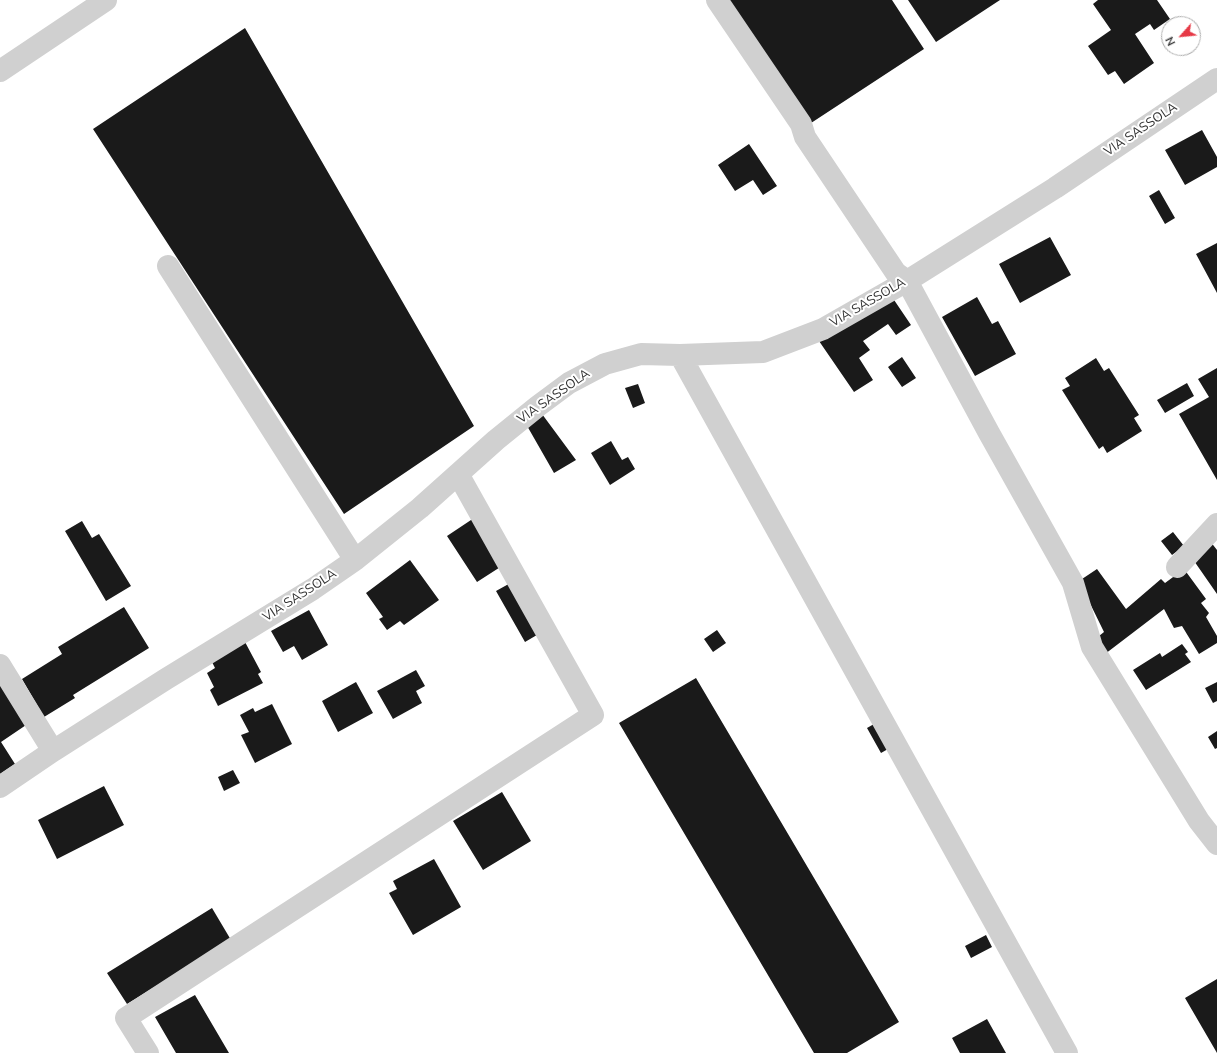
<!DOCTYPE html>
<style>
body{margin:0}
#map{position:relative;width:1217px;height:1053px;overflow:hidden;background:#fff;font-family:"Nunito Sans",sans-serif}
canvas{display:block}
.north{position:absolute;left:1161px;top:16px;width:40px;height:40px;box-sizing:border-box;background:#fff;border:1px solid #adadad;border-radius:50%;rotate:243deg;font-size:11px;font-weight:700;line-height:16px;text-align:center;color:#333}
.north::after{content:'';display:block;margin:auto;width:14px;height:18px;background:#e63946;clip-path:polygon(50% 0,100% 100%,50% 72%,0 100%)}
</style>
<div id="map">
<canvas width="1217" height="1053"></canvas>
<div class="north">N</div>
</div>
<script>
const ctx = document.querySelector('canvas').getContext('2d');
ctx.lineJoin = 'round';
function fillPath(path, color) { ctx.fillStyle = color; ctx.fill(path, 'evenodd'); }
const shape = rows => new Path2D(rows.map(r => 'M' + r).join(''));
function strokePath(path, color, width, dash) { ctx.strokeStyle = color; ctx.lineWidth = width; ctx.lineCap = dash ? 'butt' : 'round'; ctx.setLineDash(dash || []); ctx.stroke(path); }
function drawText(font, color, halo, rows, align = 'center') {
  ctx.font = font + ' "Nunito Sans",sans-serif'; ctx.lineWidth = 4; ctx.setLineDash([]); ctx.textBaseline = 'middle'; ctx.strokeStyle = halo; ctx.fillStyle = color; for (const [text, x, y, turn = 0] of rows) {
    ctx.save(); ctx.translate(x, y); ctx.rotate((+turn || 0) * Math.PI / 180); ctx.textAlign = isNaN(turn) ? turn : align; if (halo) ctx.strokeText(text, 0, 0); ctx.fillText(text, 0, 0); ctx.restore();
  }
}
const building = shape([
 [727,0,892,0,924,49,808,125],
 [908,0,1000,0,936,42],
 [1098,0,1157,0,1170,19,1154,30,1150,24,1135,34,1154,63,1124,84,1115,71,1108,75,1088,46,1111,30,1093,4],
 [245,28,474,426,344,514,93,129],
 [1202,130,1217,157,1217,167,1185,185,1165,150],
 [749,144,777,186,763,195,753,180,735,191,718,165],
 [1159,190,1175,218,1165,224,1149,196],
 [1050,237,1071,275,1020,303,999,264],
 [1217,243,1217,293,1196,254],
 [890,294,911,325,896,335,888,324,863,341,870,350,859,358,873,380,854,392,819,341],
 [977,297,992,324,998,321,1016,354,975,376,942,317],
 [902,357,916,378,902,387,888,367],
 [1096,358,1104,371,1109,368,1139,415,1134,418,1142,431,1107,453,1103,446,1099,449,1062,390,1070,386,1065,378],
 [1217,368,1217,480,1179,414,1209,397,1198,379],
 [1187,383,1194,396,1165,413,1157,400],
 [638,384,645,403,633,408,625,388],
 [542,414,576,460,554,473,526,424],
 [611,441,622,460,628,457,635,469,610,485,591,453],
 [474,518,505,564,477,582,447,536],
 [82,521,92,538,99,534,131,586,106,601,65,531],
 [1173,532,1184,546,1172,555,1161,541],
 [1210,541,1217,550,1217,594,1192,558],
 [410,560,439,600,404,625,400,621,387,630,379,619,383,617,366,593],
 [1097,569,1126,609,1161,579,1165,583,1184,569,1206,599,1201,603,1209,613,1206,617,1217,636,1217,643,1199,654,1182,626,1174,628,1164,609,1105,654,1099,636,1104,632,1079,581],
 [514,581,542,632,525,642,496,591],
 [124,607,149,648,73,695,75,698,44,717,22,679,62,654,58,647],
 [309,610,328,645,302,660,294,646,283,652,271,631],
 [717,630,726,643,713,652,704,639],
 [245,642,261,672,258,674,263,683,218,706,210,690,214,687,207,673,215,668,211,660],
 [1182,644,1188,652,1185,654,1191,662,1146,690,1133,670,1160,653,1162,657],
 [416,670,425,686,416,691,422,703,393,719,377,691],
 [0,671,32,721,1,742,15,764,0,774],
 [696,678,899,1022,847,1053,814,1053,619,723],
 [356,682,373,713,338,732,322,701],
 [1217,682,1217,701,1213,703,1205,688],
 [272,704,292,744,255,763,241,735,249,732,240,715,253,708,255,712],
 [881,720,895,745,881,753,867,728],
 [1217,731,1217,748,1215,749,1208,737],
 [233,770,240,783,224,791,218,777],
 [104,786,124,825,57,859,38,820],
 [502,792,531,841,483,870,453,821],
 [434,859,461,907,413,935,389,893,397,889,393,881],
 [212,908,231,940,127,1004,107,973],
 [986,935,992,947,971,958,965,946],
 [1217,979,1217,1053,1185,998],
 [195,995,229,1053,176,1053,155,1017],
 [987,1019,1006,1053,960,1053,952,1038]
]);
const minor = shape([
 [717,0,801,124,805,137,896,273,907,281,989,433,1073,583,1092,647,1199,821,1217,844],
 [0,71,106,0],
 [168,266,355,560],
 [680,355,1067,1053],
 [1177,567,1217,524],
 [0,665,53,751],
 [0,787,53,751,166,679,313,589,355,560,420,508,496,440,538,406,569,383,605,364,641,354,680,355,763,352,823,329,907,281,1055,188,1217,79],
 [148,1053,126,1018,593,715,458,474]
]);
const streetNames = [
 ["VIA SASSOLA",1141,130,-34],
 ["VIA SASSOLA",868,303,-30],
 ["VIA SASSOLA",554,397,-35],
 ["VIA SASSOLA",300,596,-33]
];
fillPath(building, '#1a1a1a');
strokePath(minor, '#d0d0d0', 22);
drawText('13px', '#333', '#fff', streetNames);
</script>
